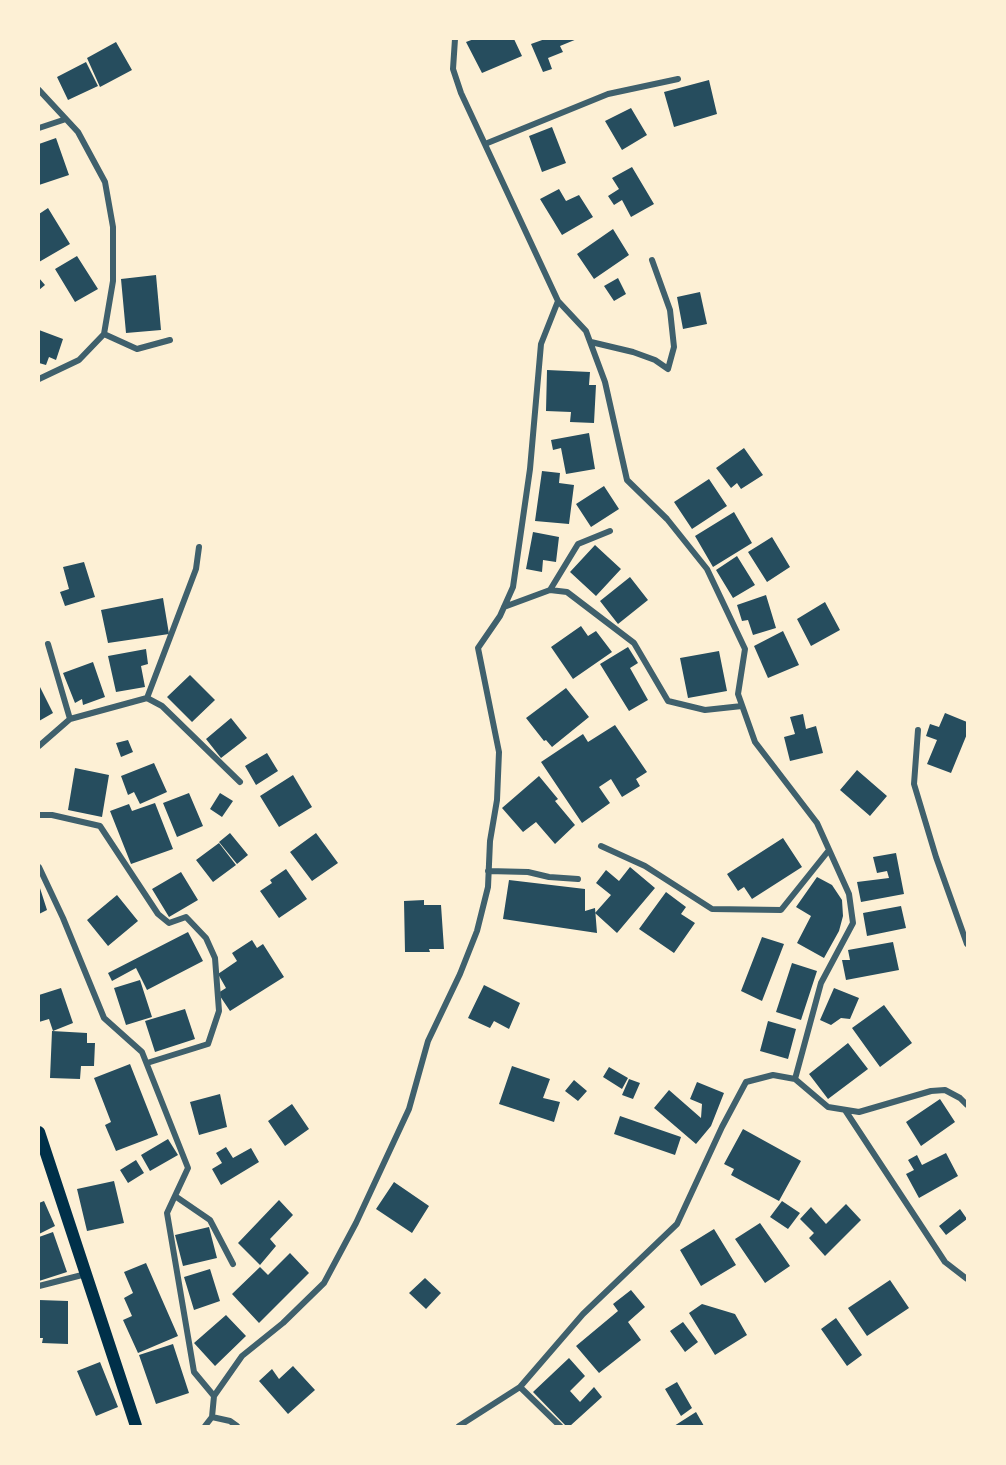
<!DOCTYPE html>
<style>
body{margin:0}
#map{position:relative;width:1006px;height:1465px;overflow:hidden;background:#fdf0d5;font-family:Quicksand,sans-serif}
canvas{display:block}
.frame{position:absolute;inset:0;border:40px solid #fdf0d5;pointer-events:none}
</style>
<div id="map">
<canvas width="1006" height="1465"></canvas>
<div class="frame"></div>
</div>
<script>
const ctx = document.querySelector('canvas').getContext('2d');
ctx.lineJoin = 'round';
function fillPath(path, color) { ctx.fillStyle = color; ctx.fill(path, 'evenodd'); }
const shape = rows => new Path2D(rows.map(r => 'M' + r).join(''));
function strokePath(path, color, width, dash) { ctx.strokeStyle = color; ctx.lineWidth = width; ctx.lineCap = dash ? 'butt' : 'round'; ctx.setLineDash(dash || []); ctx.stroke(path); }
const building = shape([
 [474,39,514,39,522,56,482,73,466,42],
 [545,39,577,39,560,46,563,52,548,58,552,69,543,72,531,44],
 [116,42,132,70,100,87,87,58],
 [86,62,98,86,68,100,57,77],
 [709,80,717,114,674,127,664,92],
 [631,108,647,135,622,150,605,121],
 [552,127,566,163,542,172,529,136],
 [56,138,69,175,39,185,39,144],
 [632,167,654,204,631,217,622,200,614,205,608,196,619,189,612,178],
 [559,189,566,201,579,195,593,217,562,235,540,199],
 [48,208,70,244,39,262,39,214],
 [613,229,629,255,594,279,577,254],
 [77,256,98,289,75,302,55,269],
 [156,275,161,330,126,333,121,279],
 [39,278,45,285,39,290],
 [618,278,626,294,614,301,604,286],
 [700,292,707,324,683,329,677,297],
 [39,330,63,339,56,360,49,357,46,365,39,363],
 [547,370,590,372,589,385,596,385,594,423,570,422,571,412,546,411],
 [589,433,595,469,566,474,561,448,553,450,551,440],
 [744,448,763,475,741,489,737,483,731,488,716,468],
 [542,471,560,473,559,483,574,485,569,524,535,521],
 [709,479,727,506,692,529,674,502],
 [604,486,619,509,591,527,576,504],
 [734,512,752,543,713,567,695,536],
 [533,532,559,537,556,562,543,560,542,572,526,569],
 [772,537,790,567,767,582,748,552],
 [595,545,621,569,596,596,570,572],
 [737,556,755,585,733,598,716,570],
 [84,562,95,597,65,606,60,592,69,589,63,567],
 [630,577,648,600,618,624,600,601],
 [766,595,776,628,753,635,748,620,742,621,737,605],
 [163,598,169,634,108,643,101,610],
 [825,602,840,630,811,646,797,619],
 [581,626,588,636,596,631,612,652,573,679,551,647],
 [783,631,799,665,768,678,754,646],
 [628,647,638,663,630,668,648,700,629,711,600,664],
 [146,649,148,664,141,666,145,687,116,692,108,656],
 [719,651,727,691,688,698,680,658],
 [93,662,105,697,83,705,82,699,75,703,63,673],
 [190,675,215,700,192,722,167,697],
 [39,685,53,713,39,721],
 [566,688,589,717,552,747,546,740,544,741,526,718],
 [945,713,967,722,967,734,951,773,927,764,937,740,926,736,930,724,939,727],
 [803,714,806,729,816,726,823,753,790,761,784,737,795,734,790,717],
 [231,718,247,738,221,758,206,739],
 [615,725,647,772,636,779,640,786,622,797,611,779,599,787,610,803,582,823,541,762,583,734,588,742],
 [128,740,133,752,121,757,116,743],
 [267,753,278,771,256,785,245,766],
 [154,763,167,792,140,804,134,792,128,795,121,776],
 [75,768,109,775,102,817,68,810],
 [857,770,887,796,870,816,840,790],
 [293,775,312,807,279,827,260,796],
 [539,776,558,799,555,801,575,825,555,844,536,822,523,832,502,808],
 [189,793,203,826,177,837,163,803],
 [220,793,233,801,222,817,210,809],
 [155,803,173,849,131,864,110,811,129,804,132,811],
 [230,833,248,855,237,864,219,842],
 [316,833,338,863,312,881,290,852],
 [783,838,802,867,752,899,744,887,738,891,727,874],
 [219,843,236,865,213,882,196,860],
 [896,853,904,894,861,902,857,882,889,878,887,871,877,873,873,857],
 [630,867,655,888,617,933,595,913,611,895,596,883,606,870,619,881],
 [286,869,307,899,279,918,260,891,272,883,270,880],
 [181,872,198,900,169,917,152,889],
 [817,877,832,885,842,900,843,916,839,931,824,958,797,943,811,916,796,907],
 [509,880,585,889,585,911,595,908,597,933,503,919],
 [39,885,47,910,39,914],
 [666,892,686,907,681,914,695,923,674,953,639,929],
 [117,895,138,921,108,946,87,920],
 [424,900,424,905,441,905,444,949,429,949,430,952,405,952,404,901],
 [901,906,906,928,867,936,863,913],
 [188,932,203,961,147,990,136,968,112,981,108,973],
 [762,937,784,944,762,1001,741,991],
 [252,940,257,948,263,944,284,977,230,1011,218,993,226,988,218,974,237,961,232,953],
 [893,942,899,970,846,980,842,960,850,960,848,950],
 [792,963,817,971,801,1020,776,1012],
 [140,980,152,1017,126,1025,114,988],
 [484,985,520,1003,509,1029,494,1021,490,1028,468,1018],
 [61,988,73,1023,53,1031,49,1019,39,1022,39,995],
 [834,988,859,998,850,1019,841,1018,831,1025,820,1020],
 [884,1005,912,1043,880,1067,852,1028],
 [185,1009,195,1039,155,1052,145,1021],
 [768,1021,796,1029,788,1059,760,1051],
 [52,1031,87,1033,87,1043,95,1043,94,1066,81,1066,80,1079,50,1078],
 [848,1043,868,1069,828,1099,809,1074],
 [130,1064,158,1135,116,1151,105,1125,111,1122,94,1078],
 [512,1066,550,1079,543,1098,560,1102,554,1122,499,1104],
 [609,1067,628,1078,622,1089,603,1077],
 [629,1079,640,1083,633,1099,622,1095],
 [574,1080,587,1091,578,1101,565,1091],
 [697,1082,724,1093,711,1126,696,1144,654,1108,669,1090,701,1118,702,1104,690,1099],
 [220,1094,227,1127,199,1135,190,1102],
 [940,1099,955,1122,921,1146,906,1122],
 [292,1104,309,1129,285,1146,268,1121],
 [620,1116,681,1137,675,1155,614,1134],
 [743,1129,801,1161,779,1201,731,1175,734,1169,724,1164],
 [168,1139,178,1155,150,1171,141,1155],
 [226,1147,233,1158,251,1148,259,1162,221,1185,212,1169,222,1163,216,1153],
 [946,1153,958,1176,919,1198,906,1174,914,1170,908,1160,917,1155,922,1165],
 [136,1160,144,1173,128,1183,120,1170],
 [114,1181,124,1223,87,1231,77,1189],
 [394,1182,429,1206,412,1233,376,1209],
 [279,1200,293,1215,270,1239,276,1246,260,1265,238,1243],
 [44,1201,55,1226,39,1234,39,1203],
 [782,1201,800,1213,788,1229,770,1217],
 [846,1204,861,1220,825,1256,809,1238,814,1233,800,1219,811,1207,826,1224],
 [960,1209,967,1219,946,1235,939,1226],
 [760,1223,790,1266,765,1283,735,1239],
 [209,1227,217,1258,183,1266,175,1235],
 [714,1229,736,1265,701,1286,680,1250],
 [53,1232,67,1272,39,1281,39,1237],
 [290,1253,309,1273,259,1323,232,1294,260,1267,268,1275],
 [146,1263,178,1336,138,1353,123,1320,132,1316,124,1298,133,1293,124,1272],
 [210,1269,220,1301,194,1310,184,1277],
 [425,1278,441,1293,426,1309,409,1293],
 [890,1280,909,1308,867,1336,848,1308],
 [631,1290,645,1307,628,1322,641,1340,599,1373,576,1346,618,1311,613,1304],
 [39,1300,68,1301,68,1344,42,1343,43,1338,39,1338],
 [702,1304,735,1314,747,1335,715,1355,689,1313],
 [226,1315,246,1336,215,1366,194,1343],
 [836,1318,862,1355,847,1366,821,1329],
 [683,1322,698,1342,685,1352,670,1331],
 [173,1344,189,1393,156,1404,139,1355],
 [569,1358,585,1376,570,1391,580,1402,594,1387,602,1397,570,1426,566,1426,533,1392],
 [100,1362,118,1407,96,1416,77,1371],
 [293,1366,315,1390,288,1414,259,1381,272,1369,279,1379],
 [677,1382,692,1408,681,1416,665,1389],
 [696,1412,704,1426,674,1426]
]);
const minor = shape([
 [455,39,453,69,461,93,558,301,586,331,605,382,627,480,667,519,707,569,745,649,738,694,755,742,817,823,849,894,853,923,821,983,795,1079],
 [39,90,78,132,105,182,113,227,113,281,104,334,79,360,39,379],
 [39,128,66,119],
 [485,144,608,94,678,79],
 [104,334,137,349,170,340],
 [591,342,633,352,655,360,668,369,674,347,670,310,652,260],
 [550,590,578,544,610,531],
 [504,607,550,590,567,592,634,643,668,701,705,710,742,706],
 [48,644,70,719],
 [147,698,196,569,199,547],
 [918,730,914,784,936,857,967,944],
 [39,746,70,719,147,698,162,706,240,782],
 [39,815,52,815,100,826,158,914,169,923,186,917,206,938,215,958,219,1011,208,1044,147,1063],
 [601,846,645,866,712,909,781,910,829,850],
 [39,867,63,918,104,1018,142,1052,188,1168,167,1213,194,1372,214,1396],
 [488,871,528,872,549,877,578,879],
 [845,1110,945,1262,967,1279],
 [175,1196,210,1220,233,1264],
 [39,1286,86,1274],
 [520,1387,560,1426],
 [212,1417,214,1396,242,1356,283,1323,324,1283,356,1223,409,1109,428,1041,460,974,477,931,488,887,490,841,497,800,499,752,478,648,500,616,513,587,530,469,541,344,558,301],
 [205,1426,212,1417,230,1421,237,1426],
 [459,1426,520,1387,583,1314,677,1224,722,1127,746,1082,773,1075,795,1079,828,1107,859,1112,931,1091,945,1090,960,1098,967,1105]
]);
const secondary = shape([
 [39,1132,136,1426]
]);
fillPath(building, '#264d5e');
strokePath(minor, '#3f606c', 6);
strokePath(secondary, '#003049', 12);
</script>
